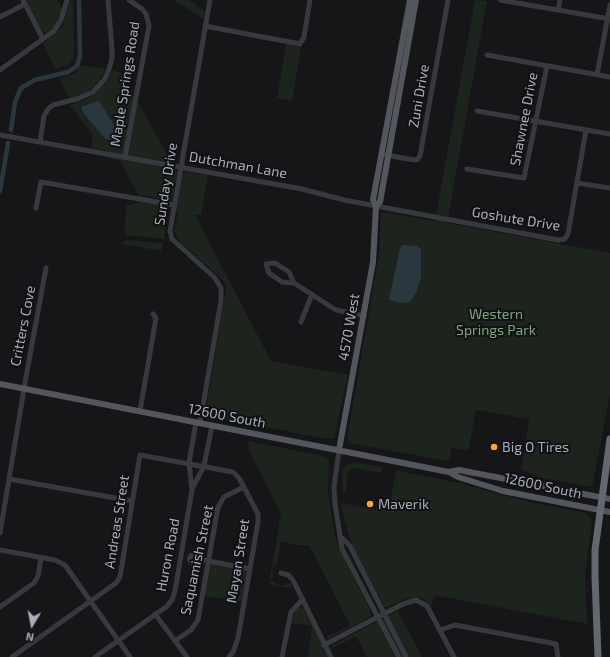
<!DOCTYPE html>
<style>
body{margin:0}
#map{position:relative;width:610px;height:657px;overflow:hidden;background:#161619;font-family:"Exo 2",sans-serif}
canvas{display:block}
.north{position:absolute;left:12px;top:605px;width:40px;height:40px;-webkit-text-stroke:3px #111114;paint-order:stroke;rotate:190deg;font-size:11px;font-weight:700;line-height:16px;text-align:center;color:#a7aeb9}
.north::after{content:'';display:block;margin:auto;width:14px;height:18px;background:#a7aeb9;clip-path:polygon(50% 0,100% 100%,50% 72%,0 100%)}
</style>
<div id="map">
<canvas width="610" height="657"></canvas>
<div class="north">N</div>
</div>
<script>
const ctx = document.querySelector('canvas').getContext('2d');
ctx.lineJoin = 'round';
function fillPath(path, color) { ctx.fillStyle = color; ctx.fill(path, 'evenodd'); }
const shape = rows => new Path2D(rows.map(r => 'M' + r).join(''));
function strokePath(path, color, width, dash) { ctx.strokeStyle = color; ctx.lineWidth = width; ctx.lineCap = dash ? 'butt' : 'round'; ctx.setLineDash(dash || []); ctx.stroke(path); }
function drawText(font, color, halo, rows, align = 'center') {
  ctx.font = font + ' "Exo 2",sans-serif'; ctx.lineWidth = 4; ctx.setLineDash([]); ctx.textBaseline = 'middle'; ctx.strokeStyle = halo; ctx.fillStyle = color; for (const [text, x, y, turn = 0] of rows) {
    ctx.save(); ctx.translate(x, y); ctx.rotate((+turn || 0) * Math.PI / 180); ctx.textAlign = isNaN(turn) ? turn : align; if (halo) ctx.strokeText(text, 0, 0); ctx.fillText(text, 0, 0); ctx.restore();
  }
}
const green = shape([
 [26,0,58,0,62,8,61,15,57,23,50,31,46,33,42,31],
 [70,0,73,0,74,58,67,65,55,69,43,44,62,27],
 [174,0,189,0,205,11,203,19],
 [475,0,487,1,447,223,610,253,610,395,592,487,542,478,521,470,531,409,529,419,476,410,469,448,464,450,451,448,450,457,446,461,350,443,347,439,379,254,381,212,435,221],
 [286,44,301,47,292,101,277,98],
 [81,65,106,69,99,81,91,89,80,96,70,98,59,79,75,73],
 [112,70,121,72,177,172,172,200,139,195,119,160,104,157,105,150,91,148,93,135,70,105,87,99,98,91,106,82],
 [188,172,208,175,201,215,195,215,271,361,348,375,334,438,326,439,205,415,226,289,225,283,222,279,180,242,174,232,178,212,175,211,181,175],
 [141,202,169,207,164,239,125,235,126,206],
 [126,240,163,243,161,251,122,244],
 [248,441,323,456,329,460,328,492,334,531,339,549,371,611,370,617,328,639,325,638,350,625,309,545,298,545,281,542,277,564,272,569,273,577,270,580,280,586,290,583,293,588,275,586,269,584,281,513,249,451],
 [352,462,382,467,383,470,380,473,353,468,347,472,346,491,343,494,342,482,343,468],
 [396,470,455,482,533,503,586,513,591,519,592,524,585,575,587,624,434,595,431,606,424,599,415,597,405,599,385,608,352,545,345,522,341,503,376,510,379,499,390,501],
 [212,564,245,570,247,573,242,602,204,596,210,566],
 [299,607,303,608,313,625,328,657,308,657,312,626,292,623,295,611],
 [398,611,422,657,367,657,356,636,330,649,332,645]
]);
const water = shape([
 [97,101,100,102,115,127,117,135,115,141,107,139,101,134,82,111,82,107],
 [402,245,418,246,421,250,421,277,416,293,410,302,401,303,389,300,400,248]
]);
const canal = shape([
 [11,130,15,102,21,88,35,80,68,72,77,66,80,56,79,0],
 [0,191,8,143]
]);
const minor = shape([
 [23,0,43,39],
 [500,0,610,19],
 [558,10,560,0],
 [0,17,25,4],
 [205,26,300,44,304,37,310,0],
 [487,55,610,77],
 [0,70,54,31,61,20,67,0],
 [597,75,610,5],
 [477,111,610,134],
 [0,135,302,189,344,200,558,240,565,239,568,234,586,130],
 [40,142,44,116,48,109,53,105,77,99,93,92,104,80,108,72,112,59,112,49,108,0],
 [381,154,414,160,418,159,420,156,448,0],
 [125,157,149,26,146,14,142,9,129,0],
 [467,169,524,178,547,66],
 [577,183,610,188],
 [36,208,41,182,174,205],
 [294,283,289,272,275,263,266,264,269,273,282,282,294,283,336,310,364,316],
 [301,322,312,294],
 [140,411,156,318,153,314],
 [200,423,221,301,221,288,215,278,172,239,170,231,210,0],
 [339,450,334,487,335,504,342,549,399,657],
 [9,479,132,501],
 [192,489,204,466,212,426],
 [0,533,26,377,46,268],
 [342,538,350,546,406,657],
 [0,550,55,560,65,565,130,657],
 '189.5 559a4.5 4.5 0 1 1 9 0a4.5 4.5 0 1 1-9 0Z',
 [198,559,250,569],
 [281,573,288,575,293,580,331,657],
 [0,607,34,583,38,576,41,558],
 [155,614,187,657],
 [440,630,455,625,556,644,558,657],
 [175,641,191,630,198,620,218,507,224,497,244,487],
 [324,645,403,604,416,600,427,606,454,657],
 [12,657,116,583,120,577,140,455,233,472,239,478,258,514,258,522,238,638,233,652,229,657],
 [95,657,166,607,172,600,175,591,192,490,189,463,196,422],
 [282,657,291,612,303,599]
]);
const major = shape([
 [376,206,380,202,416,0],
 [0,384,449,472,458,477,503,491,610,512],
 [339,450,373,262,376,206,373,200,410,0],
 [449,472,459,470,610,499]
]);
const highway = shape([
 [598,657,595,577,595,550,610,439]
]);
const markers = [
 [494,447,4,"#ffa628"],
 [370,504,4,"#ffa628"]
];
const streetNames = [
 ["Maple Springs Road",125,84,-81],
 ["Zuni Drive",419,96,-80],
 ["Shawnee Drive",524,119,-79],
 ["Dutchman Lane",238,165,10],
 ["Sunday Drive",166,184,-81],
 ["Goshute Drive",516,219,9],
 ["Critters Cove",23,326,-79],
 ["4570 West",349,327,-80],
 ["12600 South",227,416,11],
 ["12600 South",543,486,12],
 ["Andreas Street",117,522,-81],
 ["Huron Road",168,555,-79],
 ["Saquamish Street",197,560,-78],
 ["Mayan Street",238,561,-81]
];
const parkNames = [
 ["Western",496,314],
 ["Springs Park",496,330]
];
const poiNames = [
 ["Big O Tires",502,447],
 ["Maverik",378,504]
];
fillPath(green, '#1c241d');
fillPath(water, '#2b373e');
strokePath(canal, '#2b373e', 4.5);
strokePath(minor, '#37393e', 5);
strokePath(major, '#53565d', 6);
strokePath(highway, '#63676f', 7);
for (const [x, y, r, color] of markers) { const dot = new Path2D(); dot.arc(x, y, r, 0, 2 * Math.PI); ctx.fillStyle = color; ctx.fill(dot); strokePath(dot, '#111114', 1.5); }
drawText('14px', '#a7aeb9', '#111114', streetNames);
drawText('14px', '#7ea67d', '#111114', parkNames);
drawText('14px', '#a7aeb9', '#111114', poiNames, 'left');
</script>
